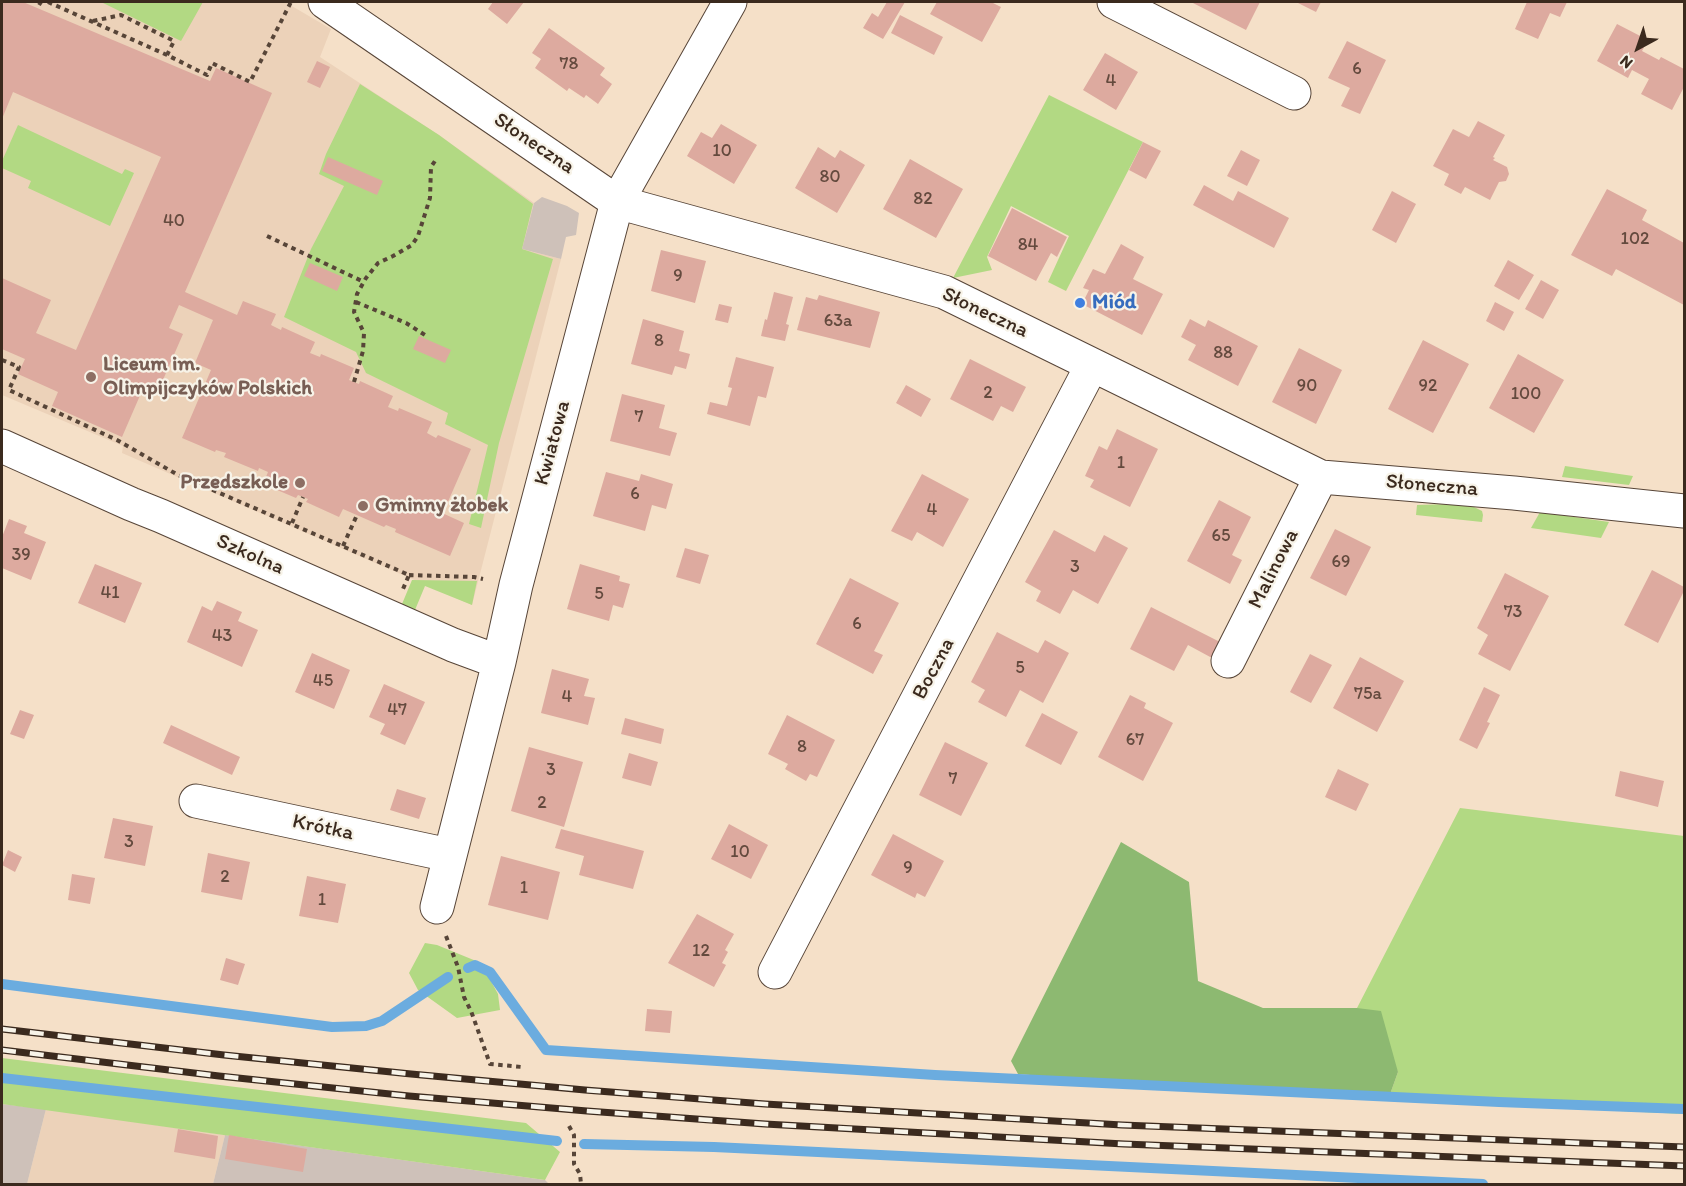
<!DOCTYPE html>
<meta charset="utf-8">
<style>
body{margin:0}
#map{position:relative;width:1686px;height:1186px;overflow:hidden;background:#f5e0c8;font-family:Itim,sans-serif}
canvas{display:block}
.frame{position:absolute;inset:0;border:3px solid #3b2a1e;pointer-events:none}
.north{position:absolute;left:1608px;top:18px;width:60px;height:60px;-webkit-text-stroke:4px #f7f3e8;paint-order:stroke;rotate:220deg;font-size:16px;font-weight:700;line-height:24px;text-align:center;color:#3b2a1e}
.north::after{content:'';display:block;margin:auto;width:21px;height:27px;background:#3b2a1e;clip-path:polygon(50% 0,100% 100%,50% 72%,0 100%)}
</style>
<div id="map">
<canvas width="1686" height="1186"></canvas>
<div class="frame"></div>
<div class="north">N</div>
</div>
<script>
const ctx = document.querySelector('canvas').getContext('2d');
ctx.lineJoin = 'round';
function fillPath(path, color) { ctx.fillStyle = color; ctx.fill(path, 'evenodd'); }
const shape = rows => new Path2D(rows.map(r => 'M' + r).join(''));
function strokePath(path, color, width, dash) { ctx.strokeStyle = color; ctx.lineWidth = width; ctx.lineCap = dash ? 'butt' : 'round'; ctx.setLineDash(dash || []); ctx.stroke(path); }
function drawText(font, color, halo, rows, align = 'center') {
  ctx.font = font + ' Itim,sans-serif'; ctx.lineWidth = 4.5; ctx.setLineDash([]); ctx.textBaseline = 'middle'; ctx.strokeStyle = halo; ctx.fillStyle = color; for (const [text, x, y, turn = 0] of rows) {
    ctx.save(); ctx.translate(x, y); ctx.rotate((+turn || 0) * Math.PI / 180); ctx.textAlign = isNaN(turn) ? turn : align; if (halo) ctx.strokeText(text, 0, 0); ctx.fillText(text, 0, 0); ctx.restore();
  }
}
const built = shape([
 [2,2,285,2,331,29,320,57,439,135,534,203,522,249,561,259,472,605,122,453,123,446,2,395],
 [46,1109,225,1135,213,1184,27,1184]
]);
const industrial = shape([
 [542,197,567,206,579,213,576,235,566,237,561,259,522,249,534,203],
 [2,1104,46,1109,27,1184,2,1184],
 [225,1135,545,1180,549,1184,213,1184]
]);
const green = shape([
 [101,2,203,2,181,41],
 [360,84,439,135,533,204,522,249,553,259,499,443,481,528,469,524,488,445,445,424,448,413,366,373,356,352,284,317,311,249,344,186,319,174,326,154],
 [1049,95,1143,142,1066,291,1048,282,1069,236,1011,206,987,257,992,270,953,278],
 [18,125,122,174,125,169,134,173,110,226,28,188,31,181,2,168,2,161],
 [1565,466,1633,476,1629,485,1562,477],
 [1452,504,1474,507,1482,511,1483,515,1482,522,1416,515,1417,505],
 [1540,512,1609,522,1601,538,1531,528],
 [412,580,477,581,472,605,425,586,415,610,402,604],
 [1460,808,1684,836,1684,1114,1388,1100,1398,1072,1357,1008],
 [425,943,437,945,481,963,498,994,500,1010,457,1018,418,990,409,973],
 [2,1058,526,1123,560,1152,545,1180,2,1104]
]);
const forest = shape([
 [1121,842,1189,882,1198,981,1263,1008,1357,1008,1381,1011,1398,1072,1388,1100,1204,1089,1018,1074,1011,1061]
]);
const stream = shape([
 [468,968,475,965,490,972,546,1050,935,1075,1499,1102,1684,1109],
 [2,984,332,1027,366,1026,382,1021,448,977],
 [2,1078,557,1141],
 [584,1144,714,1147,1483,1184]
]);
const building = shape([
 [2,2,23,2,210,81,216,68,272,93,185,292,237,315,243,301,276,314,271,325,281,330,282,327,315,342,310,353,320,357,321,354,354,368,349,380,359,384,360,381,393,396,388,407,398,411,399,408,432,422,427,433,436,438,438,435,471,449,447,504,444,503,440,512,464,523,450,556,395,532,396,529,386,525,384,527,343,509,339,517,306,502,308,499,298,495,296,498,263,484,268,472,259,468,258,471,224,457,226,453,216,450,215,452,182,438,211,370,195,363,213,320,179,305,169,328,183,334,159,389,145,384,122,437,52,406,58,392,18,374,25,359,2,349,2,278,51,300,36,333,76,350,161,157,13,92,2,119],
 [493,2,524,2,507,24,488,9],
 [887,2,905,2,883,39,863,28,872,13,878,17],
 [937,2,991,2,1001,7,982,42,930,14],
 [1191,2,1260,2,1246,30],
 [1296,2,1321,2,1316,12],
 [1527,2,1567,2,1560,17,1550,13,1538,39,1515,29],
 [900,15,943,37,934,55,891,33],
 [1617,24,1648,40,1642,51,1659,60,1661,57,1684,69,1684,87,1672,110,1641,94,1649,79,1632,70,1628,78,1597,61],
 [549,28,605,68,600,75,612,84,598,104,586,95,584,98,569,88,567,91,535,68,541,59,532,53],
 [1347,41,1386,60,1360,114,1341,106,1350,88,1328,78],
 [1105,53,1138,72,1116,110,1083,90],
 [317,61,330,67,320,88,307,82],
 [1478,121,1505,135,1493,157,1495,158,1493,160,1507,167,1509,174,1506,181,1499,182,1490,200,1465,187,1461,194,1444,185,1449,174,1433,166,1453,129,1469,137],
 [721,124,757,145,734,184,687,156,701,132,712,138],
 [1143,142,1161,151,1146,179,1129,170],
 [818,147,835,158,840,150,865,165,837,213,795,188],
 [1241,150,1260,160,1247,186,1227,176],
 [328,157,383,181,377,195,322,171],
 [910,159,963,189,936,238,883,209],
 [1204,185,1233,201,1238,191,1289,218,1274,248,1193,205],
 [1607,189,1647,210,1642,220,1684,243,1684,305,1616,269,1612,276,1571,255],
 [1392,191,1416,204,1396,243,1372,230],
 [1012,208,1067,237,1057,257,1051,253,1036,281,988,256],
 [1121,244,1144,257,1133,279,1163,294,1142,335,1082,304,1089,290,1083,288,1093,269,1105,274],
 [661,250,706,261,695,303,651,291],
 [1508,260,1534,275,1519,300,1494,286],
 [310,263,343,277,337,291,304,276],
 [1541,280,1559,290,1543,319,1525,309],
 [774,292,793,297,786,324,789,325,785,341,761,336,765,319,767,320],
 [819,295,880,312,870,348,797,330,806,297,817,300],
 [1495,302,1514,312,1504,331,1486,321],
 [719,304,732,307,728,323,715,320],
 [643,319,684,331,679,351,690,354,686,369,675,366,672,375,631,364],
 [1190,319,1205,327,1208,320,1258,346,1238,386,1188,360,1196,345,1181,337],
 [419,336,451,350,445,363,413,349],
 [1423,340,1469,364,1433,433,1388,409],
 [1299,348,1342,370,1316,424,1272,402],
 [1518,354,1564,380,1534,433,1489,408],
 [736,357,774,367,766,398,758,396,750,426,707,414,710,402,727,406,732,388,728,387],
 [970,359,1026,387,1013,412,1001,406,993,421,950,399],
 [906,385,931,399,921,417,896,403],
 [622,394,665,405,659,428,677,433,670,456,610,441],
 [1117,429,1158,449,1130,507,1090,487,1094,480,1085,476,1099,446,1107,450],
 [606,472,639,481,641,474,673,484,666,509,652,505,645,531,593,516],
 [922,474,969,499,943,547,917,532,912,541,891,531],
 [1219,500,1251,517,1232,555,1242,560,1230,584,1187,561],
 [9,519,27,526,24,533,46,542,31,580,2,568,2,537],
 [1335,529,1371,547,1346,596,1310,578],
 [1054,530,1095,552,1104,535,1128,548,1098,604,1073,590,1060,614,1036,601,1041,591,1025,582],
 [685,548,709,555,700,584,676,577],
 [95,564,142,583,125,623,78,603],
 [580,564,620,576,619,581,630,584,623,608,613,605,609,621,567,609],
 [1652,570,1684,587,1684,591,1658,643,1624,625],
 [1505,573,1549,596,1510,671,1478,654,1488,635,1477,628],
 [850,578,899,603,874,651,883,655,873,674,816,644],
 [217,601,242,612,238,621,258,630,242,667,187,642,202,606,212,611],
 [1151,607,1220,642,1212,658,1188,645,1174,671,1130,649],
 [997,632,1038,653,1045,640,1069,653,1043,703,1020,690,1006,717,978,702,985,690,971,682],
 [312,653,350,670,334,709,295,692],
 [1310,654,1332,665,1311,703,1290,692],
 [1360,657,1404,681,1377,732,1333,708],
 [552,669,589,679,584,696,595,698,588,725,541,713],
 [384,684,425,702,405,745,380,734,385,724,369,717],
 [1484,687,1500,695,1487,722,1490,723,1477,749,1459,740],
 [1130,695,1146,703,1144,708,1173,723,1143,781,1098,757],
 [20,710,34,715,24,739,10,734],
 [1042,713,1078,732,1061,765,1025,746],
 [787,715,835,740,817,777,810,774,806,781,785,769,788,764,768,754],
 [625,718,664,729,661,744,621,734],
 [171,725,240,757,232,775,163,743],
 [945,742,988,763,961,816,919,795],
 [529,747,583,762,564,827,511,811],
 [629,753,658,762,651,786,622,778],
 [1338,769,1369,784,1356,811,1325,797],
 [1620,771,1664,781,1658,807,1615,796],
 [397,789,426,798,419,819,390,810],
 [113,818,153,826,145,866,104,858],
 [729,824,768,845,751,879,711,859],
 [561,829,644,851,633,889,579,875,584,856,555,848],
 [893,834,944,861,925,897,917,893,915,898,871,875],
 [8,850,22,857,15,872,2,865],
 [208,853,250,862,242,900,201,892],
 [501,856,560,872,548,920,488,905],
 [72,874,95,878,90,904,68,900],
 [307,876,346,884,338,923,299,916],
 [697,914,734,934,725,950,728,952,722,963,726,965,714,987,668,963],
 [226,958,245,964,238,985,220,980],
 [647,1009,672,1011,670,1033,645,1031],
 [178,1129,218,1136,215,1159,174,1152],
 [229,1135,307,1149,303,1172,225,1159]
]);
const path = shape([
 [48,2,167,55,207,75,212,63,250,82,291,2],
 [39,5,41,2],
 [93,21,121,15,174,41,167,55],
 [267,236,364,282],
 [356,302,406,323,425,335],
 [2,360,19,367,9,390,117,440,178,475,409,575,403,589],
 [354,382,363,351,364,333,354,312,357,294,366,278,378,263,393,256,412,245,418,236,430,198,431,167,437,158],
 [292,523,303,497],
 [343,546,357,515],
 [409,575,474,577,483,579],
 [446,936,458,967,464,997,471,1011,490,1064,522,1067],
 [569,1126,574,1135,574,1164,580,1174,581,1184]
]);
const minor = shape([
 [325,2,617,202,944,292,1321,477,1514,493,1684,511],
 [1114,2,1294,93],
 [2,446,131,504,161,516,453,645,499,662],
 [1228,661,1321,477],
 [196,801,449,855],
 [437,907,499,662,516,585,617,202,730,2],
 [775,972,1092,365]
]);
const rail = shape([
 [2,1029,224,1055,411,1074,585,1090,765,1104,1122,1125,1684,1147],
 [2,1050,219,1076,409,1096,587,1111,765,1124,1124,1144,1684,1166]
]);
const markers = [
 [1080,303,6,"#3f7fe0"],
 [91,377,6,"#8d6e63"],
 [300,483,6,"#8d6e63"],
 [363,506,6,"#8d6e63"]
];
const numberNames = [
 ["78",569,64],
 ["6",1357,69],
 ["4",1111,81],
 ["10",722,151],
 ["80",830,177],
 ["82",923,199],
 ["40",174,221],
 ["102",1635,239],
 ["84",1028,245],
 ["9",678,276],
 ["63a",838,321],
 ["8",659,341],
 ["88",1223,353],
 ["90",1307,386],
 ["92",1428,386],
 ["2",988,393],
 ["100",1526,394],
 ["7",639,417],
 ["1",1121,463],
 ["6",635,494],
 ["4",932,510],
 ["65",1221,536],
 ["39",21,555],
 ["69",1341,562],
 ["3",1075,567],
 ["41",110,593],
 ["5",599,594],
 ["73",1513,612],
 ["6",857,624],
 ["43",222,636],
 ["5",1020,668],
 ["45",323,681],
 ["75a",1368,694],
 ["4",567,697],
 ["47",397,710],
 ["67",1135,740],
 ["8",802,747],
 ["3",551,770],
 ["7",953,779],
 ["2",542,803],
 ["3",129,842],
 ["10",740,852],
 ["9",908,868],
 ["2",225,877],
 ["1",524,888],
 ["1",322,900],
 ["12",701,951]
];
const streetNames = [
 ["Słoneczna",534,144,34],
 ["Słoneczna",985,313,25],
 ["Kwiatowa",553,443,-75],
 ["Słoneczna",1432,486,5],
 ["Szkolna",250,555,24],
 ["Malinowa",1274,569,-63],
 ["Boczna",934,669,-62],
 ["Krótka",323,828,12]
];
const shopNames = [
 ["Miód",1092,303]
];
const educationNames = [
 ["Liceum im.",103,365],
 ["Olimpijczyków Polskich",103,389],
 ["Przedszkole",288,483,"right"],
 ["Gminny żłobek",375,506]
];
fillPath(built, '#ecd2b9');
fillPath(industrial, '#cec1b9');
fillPath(green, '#b2d983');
fillPath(forest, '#8db971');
strokePath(stream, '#6bacdf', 10);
fillPath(building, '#ddaa9f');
strokePath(minor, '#574538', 35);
strokePath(path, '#574538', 4, [4.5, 4.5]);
strokePath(minor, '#fff', 33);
strokePath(rail, '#3b2a1e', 7);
strokePath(rail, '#f7f3e8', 4.5, [14]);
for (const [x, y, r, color] of markers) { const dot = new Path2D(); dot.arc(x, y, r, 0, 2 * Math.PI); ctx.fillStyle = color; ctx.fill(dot); strokePath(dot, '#f7f3e8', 2); }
drawText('18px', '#644a3e', null, numberNames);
drawText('21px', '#3b2a1e', '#f7f3e8', streetNames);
drawText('bold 21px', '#366cbe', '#f7f3e8', shopNames, 'left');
drawText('bold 21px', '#785e54', '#f7f3e8', educationNames, 'left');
</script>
